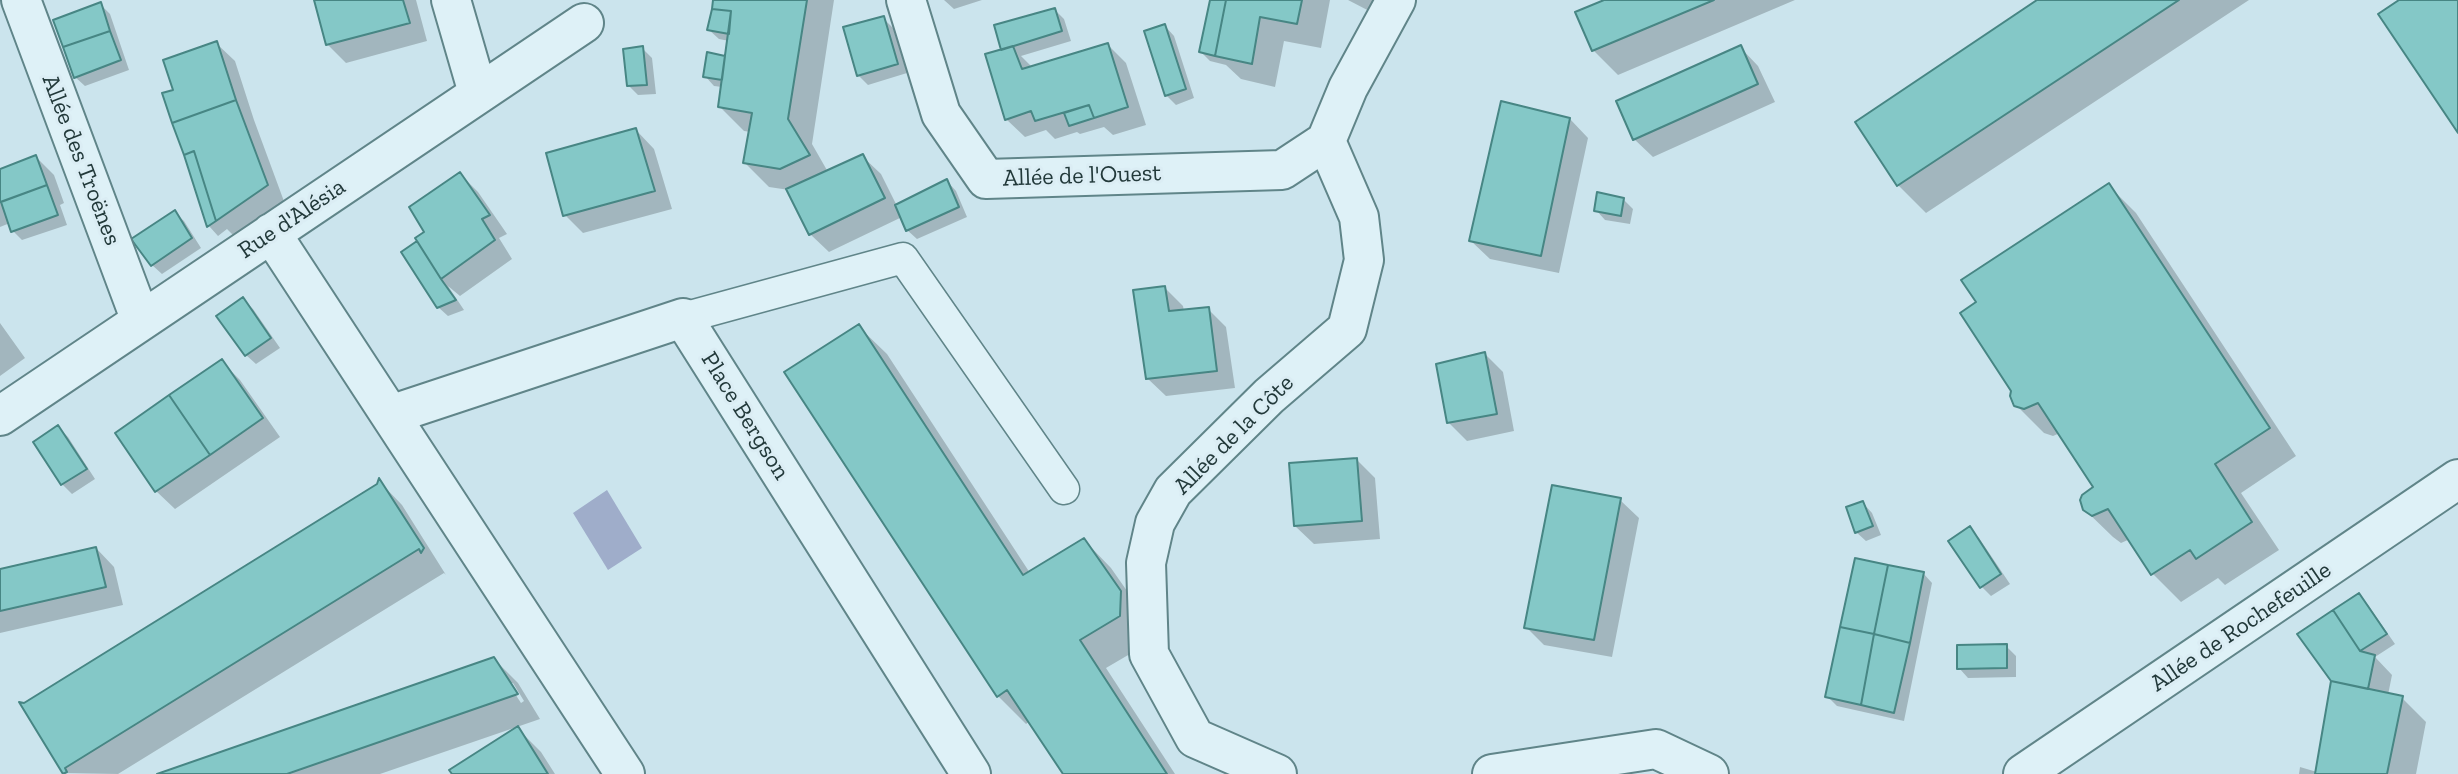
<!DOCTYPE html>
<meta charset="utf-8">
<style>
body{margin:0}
canvas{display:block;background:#cbe4ed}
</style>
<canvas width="2458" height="774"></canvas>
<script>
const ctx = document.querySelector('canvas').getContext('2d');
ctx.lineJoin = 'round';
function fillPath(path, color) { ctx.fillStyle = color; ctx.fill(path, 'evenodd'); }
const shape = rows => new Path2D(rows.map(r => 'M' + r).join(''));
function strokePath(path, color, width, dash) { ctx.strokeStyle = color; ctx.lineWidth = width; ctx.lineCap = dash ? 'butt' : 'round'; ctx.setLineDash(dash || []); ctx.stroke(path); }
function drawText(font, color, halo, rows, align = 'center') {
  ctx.font = font + ' "Zilla Slab",serif'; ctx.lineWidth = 6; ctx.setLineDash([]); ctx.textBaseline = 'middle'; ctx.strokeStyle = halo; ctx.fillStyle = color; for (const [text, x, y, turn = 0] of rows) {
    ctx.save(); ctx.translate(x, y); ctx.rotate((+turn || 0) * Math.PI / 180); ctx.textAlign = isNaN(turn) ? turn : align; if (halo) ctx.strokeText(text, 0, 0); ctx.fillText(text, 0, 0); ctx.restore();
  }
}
const green = shape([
 [607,490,642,548,608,570,573,513]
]);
const shadow = shape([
 [316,0,416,0,427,41,346,63,327,44],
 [715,0,834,0,812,144,828,172,862,156,881,174,897,206,947,181,956,191,967,217,917,239,907,230,902,217,829,252,810,234,789,190,769,187,745,163,751,132,744,131,720,107,722,87,714,86,705,76,726,58,729,41,719,39,709,30],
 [944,0,982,0,954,9],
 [1212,0,1330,0,1321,48,1284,41,1275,87,1241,79,1226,65,1210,61,1201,52],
 [1348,0,1382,0,1375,14],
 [1608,0,1795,0,1618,75,1593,50,1578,13],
 [2040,0,2249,0,1926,213,1898,185],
 [100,4,110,14,129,70,85,86,75,77],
 [1055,10,1064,19,1071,41,1021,56,1031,66,1108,45,1126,63,1146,125,1113,135,1104,127,1080,134,1077,132,1055,139,1046,130,1025,137,1006,119,1003,51],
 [883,18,893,28,907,73,868,85,858,75],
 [1165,26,1174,36,1194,98,1176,105,1166,95],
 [216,43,235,61,254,120,285,204,236,238,227,229,218,236,209,226,186,154,175,91],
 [1740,47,1758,66,1775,102,1653,157,1634,139],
 [642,48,652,58,656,94,638,95,629,86],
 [1570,119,1588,138,1559,273,1490,259,1471,241],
 [636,130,654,149,672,209,583,233,565,215],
 [36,157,54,175,64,203,60,205,67,225,22,240,13,231,10,223,0,227,0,171],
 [460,174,478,192,507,234,499,238,512,259,460,296,448,286,464,310,448,316,438,307,417,243,427,232],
 [2108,185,2136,213,2296,456,2241,493,2279,550,2225,585,2218,578,2181,602,2153,574,2130,539,2121,543,2113,537,2084,509,2096,487,2060,433,2053,436,2044,433,2016,405,2013,390,1978,303],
 [1623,199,1633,209,1630,224,1605,220,1596,210],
 [174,212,184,221,201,248,162,274,152,265],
 [1165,288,1183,306,1184,311,1208,309,1226,327,1235,388,1166,396,1147,378],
 [243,299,253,309,280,348,256,364,246,355],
 [0,323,25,358,0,376],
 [859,327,887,354,1030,573,1084,540,1111,568,1148,621,1147,644,1106,668,1175,774,1065,774,1030,721,1026,724,998,696],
 [1485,354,1503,372,1514,431,1467,441,1448,422],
 [222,362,240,380,280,437,175,509,156,491,117,433],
 [58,427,68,437,95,479,72,494,62,484],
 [1357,460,1375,478,1380,539,1314,544,1295,526],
 [380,482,402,505,446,575,444,573,118,774,64,773,24,705,379,485],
 [1620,500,1639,518,1612,657,1544,645,1526,627],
 [1863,503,1872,513,1881,535,1866,541,1856,532],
 [1969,529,1979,538,2010,584,1991,596,1981,586],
 [96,548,114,567,123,605,0,633,0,571],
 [1923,573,1932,583,1904,721,1837,706,1827,696],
 [2359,595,2368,605,2395,644,2375,657,2392,675,2388,695,2402,698,2426,722,2416,774,2299,774,2300,767,2317,772],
 [2006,646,2016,656,2016,677,1968,678,1959,668],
 [494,659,518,683,540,719,380,774,162,774],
 [508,683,513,683,524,701,521,703],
 [517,728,541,752,555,774,454,774]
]);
const building = shape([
 [314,0,403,0,410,23,326,45,314,0],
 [713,0,807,0,788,119,810,155,780,169,743,163,752,113,718,107,731,11,712,9,713,0],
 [1210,0,1226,0,1215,56,1199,52,1210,0],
 [1226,0,1302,0,1297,24,1260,17,1252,64,1215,56,1226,0],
 [1604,0,1714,0,1592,51,1575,12,1604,0],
 [2037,0,2179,0,1897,186,1855,122,2037,0],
 [2399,0,2458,0,2458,133,2378,14,2399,0],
 [101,2,110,31,63,47,53,20,101,2],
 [1055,8,1062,31,1001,50,994,25,1055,8],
 [712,9,731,11,729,34,707,30,712,9],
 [884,16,898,64,857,76,843,27,884,16],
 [1165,24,1186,89,1165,96,1144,31,1165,24],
 [110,31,121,60,74,78,63,47,110,31],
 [217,41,236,100,172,123,162,93,173,90,163,60,217,41],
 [1108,43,1128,107,1094,118,1089,105,1035,121,1031,111,1005,120,985,54,1013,46,1022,69,1108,43],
 [1741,45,1758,84,1633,140,1616,101,1741,45],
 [643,46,647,85,627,86,623,49,643,46],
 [707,52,725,56,722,80,703,77,707,52],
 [236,100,268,185,216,221,194,151,184,155,172,123,236,100],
 [1501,101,1570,118,1541,256,1469,241,1501,101],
 [1089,105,1094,118,1069,126,1064,113,1089,105],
 [636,128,655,191,563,216,546,153,636,128],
 [194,151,216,221,207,227,184,155,194,151],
 [863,154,885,198,809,235,786,189,863,154],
 [36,155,47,185,0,202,0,169,36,155],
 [460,172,490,215,482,219,495,240,441,279,415,238,424,232,409,207,460,172],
 [947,179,959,207,906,231,895,205,947,179],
 [2109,183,2270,428,2215,464,2252,522,2196,559,2190,550,2151,575,2108,509,2092,516,2083,510,2080,500,2082,495,2093,487,2038,403,2024,409,2014,406,2010,396,2011,391,1960,313,1976,302,1961,280,2109,183],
 [47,185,58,215,11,232,1,202,47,185],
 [1597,192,1624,198,1621,216,1594,211,1597,192],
 [175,210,192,238,151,266,131,239,175,210],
 [417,241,441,279,456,300,437,308,401,252,417,241],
 [1165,286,1169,311,1209,307,1217,371,1146,379,1133,290,1165,286],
 [243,297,271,338,245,356,216,316,243,297],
 [859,324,1023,575,1084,538,1121,591,1120,616,1080,640,1167,774,1063,774,1007,690,997,697,784,372,859,324],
 [1485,352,1497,414,1447,423,1436,364,1485,352],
 [222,359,263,418,210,455,169,395,222,359],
 [169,395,210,455,155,492,115,433,169,395],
 [58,425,87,469,61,485,33,442,58,425],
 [1357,458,1362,521,1294,526,1289,463,1357,458],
 [379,478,424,548,421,553,419,549,65,768,67,772,63,774,19,702,24,703,377,484,379,478],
 [1552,485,1621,498,1594,640,1524,628,1552,485],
 [1863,501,1873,526,1855,533,1846,507,1863,501],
 [1970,526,2001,574,1980,588,1948,541,1970,526],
 [96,547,106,587,0,611,0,569,96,547],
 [1855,558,1888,565,1874,634,1840,627,1855,558],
 [1888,565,1924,572,1910,643,1874,634,1888,565],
 [2359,593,2387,634,2360,651,2333,610,2359,593],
 [2333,610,2360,651,2375,655,2368,689,2331,681,2297,634,2333,610],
 [1840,627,1874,634,1861,705,1825,697,1840,627],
 [1874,634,1910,643,1894,713,1861,705,1874,634],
 [2007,644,2007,668,1957,669,1957,645,2007,644],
 [494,657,518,694,287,774,157,774,494,657],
 [2331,681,2403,696,2387,774,2315,774,2331,681],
 [518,726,548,774,452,774,449,770,518,726]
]);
const service = shape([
 [683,318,903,258,1064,489]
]);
const minor = shape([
 [21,0,141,321],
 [451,0,478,93],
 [906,0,941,114,986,179,1282,170,1326,141],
 [1326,141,1348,88,1396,0],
 [271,233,625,774],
 [390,415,683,318,971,774],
 [0,416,584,23],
 [1277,774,1195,738,1149,654,1146,563,1155,523,1173,491,1269,396,1347,329,1364,260,1359,217,1326,141],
 [1492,774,1656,749,1709,774],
 [2023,774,2458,479]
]);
const streetNames = [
 ["Allée des Troënes",81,160,69],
 ["Allée de l'Ouest",1082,176,-2],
 ["Rue d'Alésia",292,219,-34],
 ["Place Bergson",745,416,58],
 ["Allée de la Côte",1234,435,-45],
 ["Allée de Rochefeuille",2241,627,-34]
];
fillPath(green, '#9fadca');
fillPath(shadow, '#0003');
fillPath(building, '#84c8c7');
strokePath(building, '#478684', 2);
strokePath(service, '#608589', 33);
strokePath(minor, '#608589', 42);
strokePath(service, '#def1f7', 30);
strokePath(minor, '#def1f7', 38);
drawText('24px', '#22393a', '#dbedf4', streetNames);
</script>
